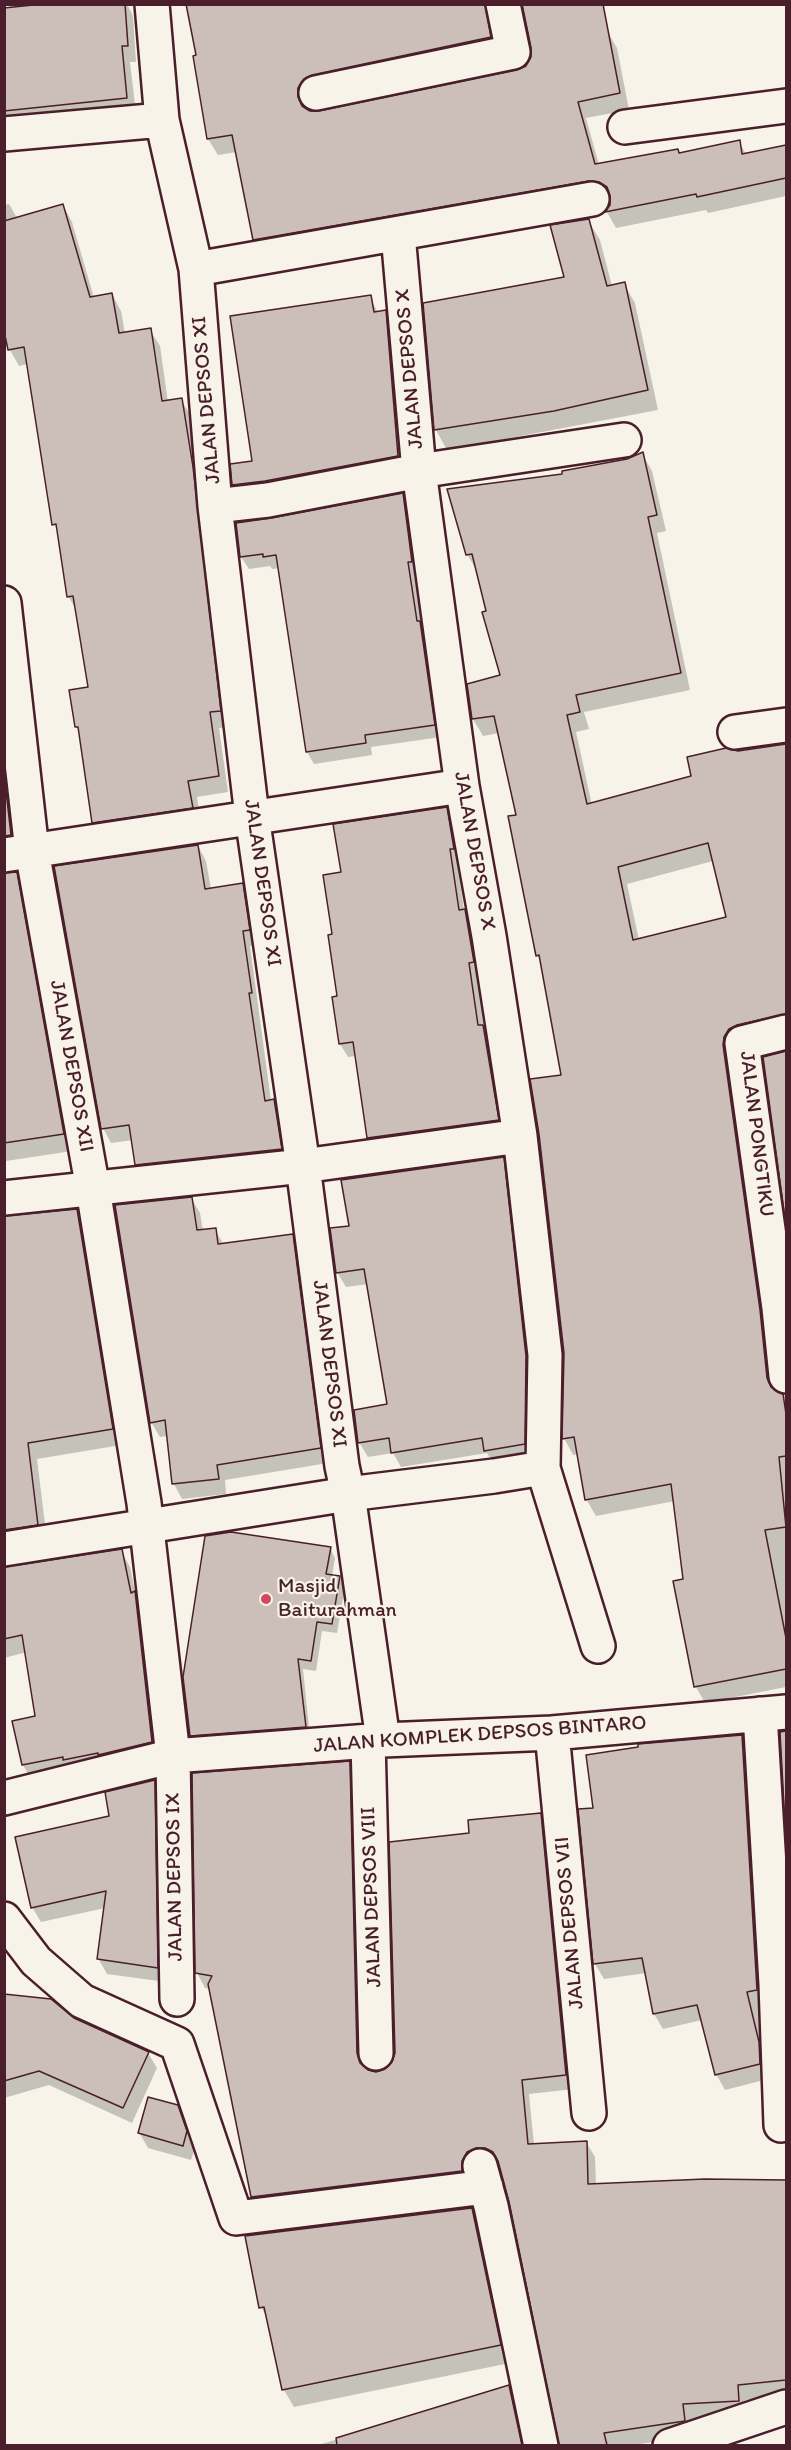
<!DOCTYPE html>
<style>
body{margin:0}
#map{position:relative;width:791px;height:2450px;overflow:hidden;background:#f7f3e8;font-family:Itim,sans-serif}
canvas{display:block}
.frame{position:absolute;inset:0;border:6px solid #4a1f2b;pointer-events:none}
</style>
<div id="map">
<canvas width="791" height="2450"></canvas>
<div class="frame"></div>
</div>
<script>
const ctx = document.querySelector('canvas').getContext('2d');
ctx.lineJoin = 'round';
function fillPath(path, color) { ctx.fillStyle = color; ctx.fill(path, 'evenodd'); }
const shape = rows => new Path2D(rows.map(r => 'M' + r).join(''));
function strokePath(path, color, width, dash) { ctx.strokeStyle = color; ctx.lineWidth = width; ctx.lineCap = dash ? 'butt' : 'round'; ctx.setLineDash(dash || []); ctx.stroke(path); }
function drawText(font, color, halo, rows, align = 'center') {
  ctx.font = font + ' Itim,sans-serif'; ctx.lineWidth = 4.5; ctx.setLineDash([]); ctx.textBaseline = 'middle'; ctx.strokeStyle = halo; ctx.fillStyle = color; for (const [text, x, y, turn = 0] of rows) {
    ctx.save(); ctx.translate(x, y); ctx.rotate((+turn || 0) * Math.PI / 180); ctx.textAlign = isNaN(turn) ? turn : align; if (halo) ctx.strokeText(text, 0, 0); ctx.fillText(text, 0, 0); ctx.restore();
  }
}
const shadow = shape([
 [9,4,127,4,133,16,136,62,130,62,136,114,4,128,4,9,10,9],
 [187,4,503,4,499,54,307,104,307,110,320,113,518,72,607,31,617,48,629,110,586,118,599,165,678,150,680,155,739,142,746,154,786,146,786,196,708,213,706,210,616,228,607,212,612,199,599,197,264,256,255,239,237,152,218,155,208,139,194,57,198,57],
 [9,204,17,218,63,205,72,222,94,298,112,294,121,311,125,333,150,330,160,346,168,402,181,400,191,416,202,484,229,727,219,728,228,792,197,797,201,824,103,839,94,822,81,734,77,727,89,689,77,611,68,596,59,533,54,524,28,364,19,366,10,350,4,324,4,205],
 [588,220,600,240,612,286,624,284,635,303,658,410,447,450,436,430,425,304,566,278],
 [370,297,378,313,385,312,393,325,404,469,241,498,234,485,253,462],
 [642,454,652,471,666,531,657,533,690,690,584,712,589,729,576,732,592,805,693,777,737,752,786,745,786,1032,747,1042,776,1393,786,1396,786,1687,705,1703,696,1687,675,1501,596,1516,586,1499,579,1454,573,1455,564,1438,563,1076,542,964,538,955,518,816,499,733,483,736,473,719,502,676,477,571,467,554,564,475,627,460],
 [713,861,728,919,639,940,627,884],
 [402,495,409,507,418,574,414,574,422,627,427,634,441,737,371,747,372,755,314,764,307,752,280,568,272,569,270,566,249,569,241,557,272,520],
 [4,716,20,851,4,856],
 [446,809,454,822,461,862,457,863,464,910,472,924,481,975,476,976,484,1030,490,1040,505,1133,376,1151,368,1138,356,1056,348,1057,340,1044,334,935,342,873],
 [198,846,206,861,211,889,242,885,251,900,257,945,250,946,271,1101,274,1101,282,1116,289,1164,145,1179,137,1165,133,1140,111,1143,103,1128],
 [4,874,16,874,25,890,72,1151,6,1161,4,1157],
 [786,1053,786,1215,765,1058],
 [503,1159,511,1173,534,1372,532,1459,494,1465,487,1453,401,1467,393,1453,368,1457,359,1442,389,1405,368,1284,346,1287,337,1272,351,1227],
 [191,1198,200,1213,203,1231,215,1230,224,1245,292,1235,301,1250,328,1463,225,1480,226,1494,182,1499,174,1484,168,1436,160,1437,151,1422],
 [76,1211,86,1227,121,1445,37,1459,47,1541,4,1549,4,1218],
 [330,1548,335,1558,332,1576,339,1577,345,1587,337,1633,322,1631,316,1671,303,1669,310,1737,197,1745,191,1735],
 [121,1551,130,1567,136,1596,144,1609,161,1758,32,1781,23,1765,14,1722,37,1717,27,1652,4,1658,4,1569],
 [781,1733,786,1733,786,1828],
 [742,1736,750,1751,768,2079,725,2090,716,2074,702,2020,663,2029,654,2014,646,1973,604,1979,595,1964,580,1811,595,1809],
 [349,1763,358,1778,365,2069,376,2073,387,2070,394,2062,471,1834,540,1814,549,1829,574,2089,529,2094,534,2145,586,2142,595,2157,596,2185,740,2180,786,2181,786,2396,745,2400,746,2415,690,2419,693,2436,627,2446,561,2446,511,2202,501,2166,495,2163,470,2176,261,2212,253,2197,210,1989,205,1988,197,1973],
 [154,1782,162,1797,166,1982,107,1974,98,1958,105,1908,41,1922,32,1907,111,1817],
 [4,2014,73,2019,148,2053,157,2068,132,2123,49,2085,4,2098],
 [177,2106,186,2121,195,2148,191,2160,148,2148,139,2132],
 [471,2209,481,2227,510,2363,294,2407,284,2390,268,2320,261,2307],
 [508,2387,519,2405,527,2446,315,2446]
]);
const building = shape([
 [43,4,125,4,128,46,122,46,127,98,4,111,4,8,43,4],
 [186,4,485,4,491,37,312,75,304,79,298,88,298,97,302,106,310,111,319,111,517,70,526,66,531,57,531,48,522,4,603,4,620,93,578,102,595,164,678,149,679,153,740,140,742,154,786,145,786,178,697,197,696,194,605,212,610,205,610,196,607,187,599,182,589,181,253,240,232,135,207,139,193,56,196,55,186,4],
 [63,204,90,297,112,293,119,333,151,328,162,401,182,398,193,467,221,711,210,712,219,776,188,781,193,808,92,823,78,727,75,727,69,690,88,687,73,596,67,597,56,524,52,525,24,347,8,350,4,331,4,221,63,204],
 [589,219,607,286,625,282,648,390,554,411,434,430,423,303,564,277,550,225,589,219],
 [371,295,374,312,386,310,398,456,265,481,232,485,230,464,252,461,230,316,371,295],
 [643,452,657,515,648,517,681,673,576,695,580,712,567,715,587,804,691,776,687,757,726,748,738,751,786,744,786,1014,737,1025,729,1029,724,1037,723,1045,760,1310,767,1378,771,1387,783,1394,786,1414,786,1456,779,1457,786,1527,765,1530,786,1638,786,1669,694,1687,673,1581,683,1579,671,1484,585,1500,574,1437,562,1439,564,1353,539,1134,530,1079,561,1075,539,955,536,956,508,816,516,815,494,716,472,719,467,684,500,675,482,612,486,611,472,554,466,555,447,489,562,474,562,471,627,459,643,452],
 [708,843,726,917,633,940,618,867,708,843],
 [403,493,412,562,408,562,417,621,420,621,435,725,365,735,366,743,306,752,276,555,263,557,263,554,240,557,236,523,271,518,403,493],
 [4,791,6,791,11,835,4,836,4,791],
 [447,807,454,849,450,849,459,910,465,909,474,962,469,963,478,1025,483,1025,499,1120,367,1138,353,1042,339,1044,332,997,337,996,328,935,332,934,323,875,341,872,333,824,447,807],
 [198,845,205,889,243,883,250,930,243,931,252,993,249,993,265,1101,274,1099,282,1149,135,1165,129,1125,101,1129,54,866,198,845],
 [17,872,64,1134,4,1143,4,873,17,872],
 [786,1051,786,1226,763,1057,786,1051],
 [504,1157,526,1356,525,1444,484,1451,482,1438,391,1453,389,1438,358,1443,354,1410,387,1404,364,1269,336,1273,330,1228,349,1226,341,1180,504,1157],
 [192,1197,197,1230,216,1228,218,1244,293,1234,321,1448,217,1465,219,1479,172,1484,165,1420,150,1423,115,1205,192,1197],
 [77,1209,113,1429,28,1443,38,1525,4,1530,4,1216,77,1209],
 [231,1532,331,1547,326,1574,340,1576,332,1624,317,1622,311,1661,298,1659,306,1727,190,1736,183,1677,205,1536,231,1532],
 [122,1549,131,1593,135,1591,152,1742,98,1755,98,1753,63,1760,63,1757,22,1765,12,1721,35,1716,22,1635,4,1639,4,1567,122,1549],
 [786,1731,786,1844,780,1732,786,1731],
 [742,1735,757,1990,747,1992,759,2042,760,2064,715,2075,697,2005,653,2014,642,1958,593,1964,578,1809,593,1808,586,1755,638,1747,638,1744,742,1735],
 [350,1761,357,2053,360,2063,368,2070,376,2072,385,2069,392,2062,395,2053,389,1842,469,1833,468,1820,541,1813,566,2075,522,2080,528,2144,587,2141,588,2184,705,2179,786,2180,786,2380,738,2385,739,2401,683,2404,685,2421,604,2433,607,2445,559,2445,509,2202,498,2161,493,2152,485,2148,476,2148,467,2152,462,2161,462,2171,251,2197,208,1984,212,1976,195,1973,192,1773,350,1761],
 [155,1780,158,1968,97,1959,106,1891,31,1908,15,1837,109,1816,105,1792,155,1780],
 [4,1994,51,1999,74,2018,149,2052,123,2108,39,2071,4,2081,4,1994],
 [148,2097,178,2105,187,2131,183,2146,138,2133,148,2097],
 [472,2208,501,2345,282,2390,264,2307,259,2308,245,2236,472,2208],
 [509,2385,522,2445,337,2445,336,2438,509,2385]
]);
const minor = shape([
 [152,4,162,120,196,269,215,506,252,816,303,1166,342,1466,348,1494,383,1740],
 [316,93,513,52,503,4],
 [625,127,786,106],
 [4,134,162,120],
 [398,234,419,471,462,786,489,936,520,1136,545,1355,543,1468,598,1646],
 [196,269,592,199],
 [215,506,268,500,419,471,624,440],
 [4,603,32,851,93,1189,144,1503,173,1756,177,1999],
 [735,732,786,725],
 [4,855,462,786],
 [786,1032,742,1043,779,1308,786,1376],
 [4,1198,303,1166,520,1136],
 [4,1549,348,1494,494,1476,543,1468],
 [760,1714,776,1984,781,2125],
 [552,1733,589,2113],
 [368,1741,376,2053],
 [4,1798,173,1756,383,1740,552,1733,786,1712],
 [4,1919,36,1961,82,2001,177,2044,236,2218,486,2187],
 [480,2166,491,2206,541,2446],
 [670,2446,786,2407]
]);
const markers = [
 [266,1599,6,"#d1495b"]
];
const streetNames = [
 ["JALAN DEPSOS X",410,369,-95],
 ["JALAN DEPSOS XI",207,400,-95],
 ["JALAN DEPSOS X",474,851,80],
 ["JALAN DEPSOS XI",262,883,82],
 ["JALAN DEPSOS XII",71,1066,80],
 ["JALAN PONGTIKU",756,1134,83],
 ["JALAN DEPSOS XI",329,1364,83],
 ["JALAN KOMPLEK DEPSOS BINTARO",480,1735,-4],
 ["JALAN DEPSOS IX",175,1877,-91],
 ["JALAN DEPSOS VIII",372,1897,-92],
 ["JALAN DEPSOS VII",570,1923,-95]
];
const poiNames = [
 ["Masjid",278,1587],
 ["Baiturahman",278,1611]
];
fillPath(shadow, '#0003');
fillPath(building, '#ccbfb9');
strokePath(building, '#4a1f2b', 1.5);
strokePath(minor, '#4a1f2b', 38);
strokePath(minor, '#f7f3e8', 33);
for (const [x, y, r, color] of markers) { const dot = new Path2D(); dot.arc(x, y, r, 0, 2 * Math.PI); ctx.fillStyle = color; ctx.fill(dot); strokePath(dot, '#f7f3e8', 2); }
drawText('21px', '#4a1f2b', '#f7f3e8', streetNames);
drawText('21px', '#4a1f2b', '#f7f3e8', poiNames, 'left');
</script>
